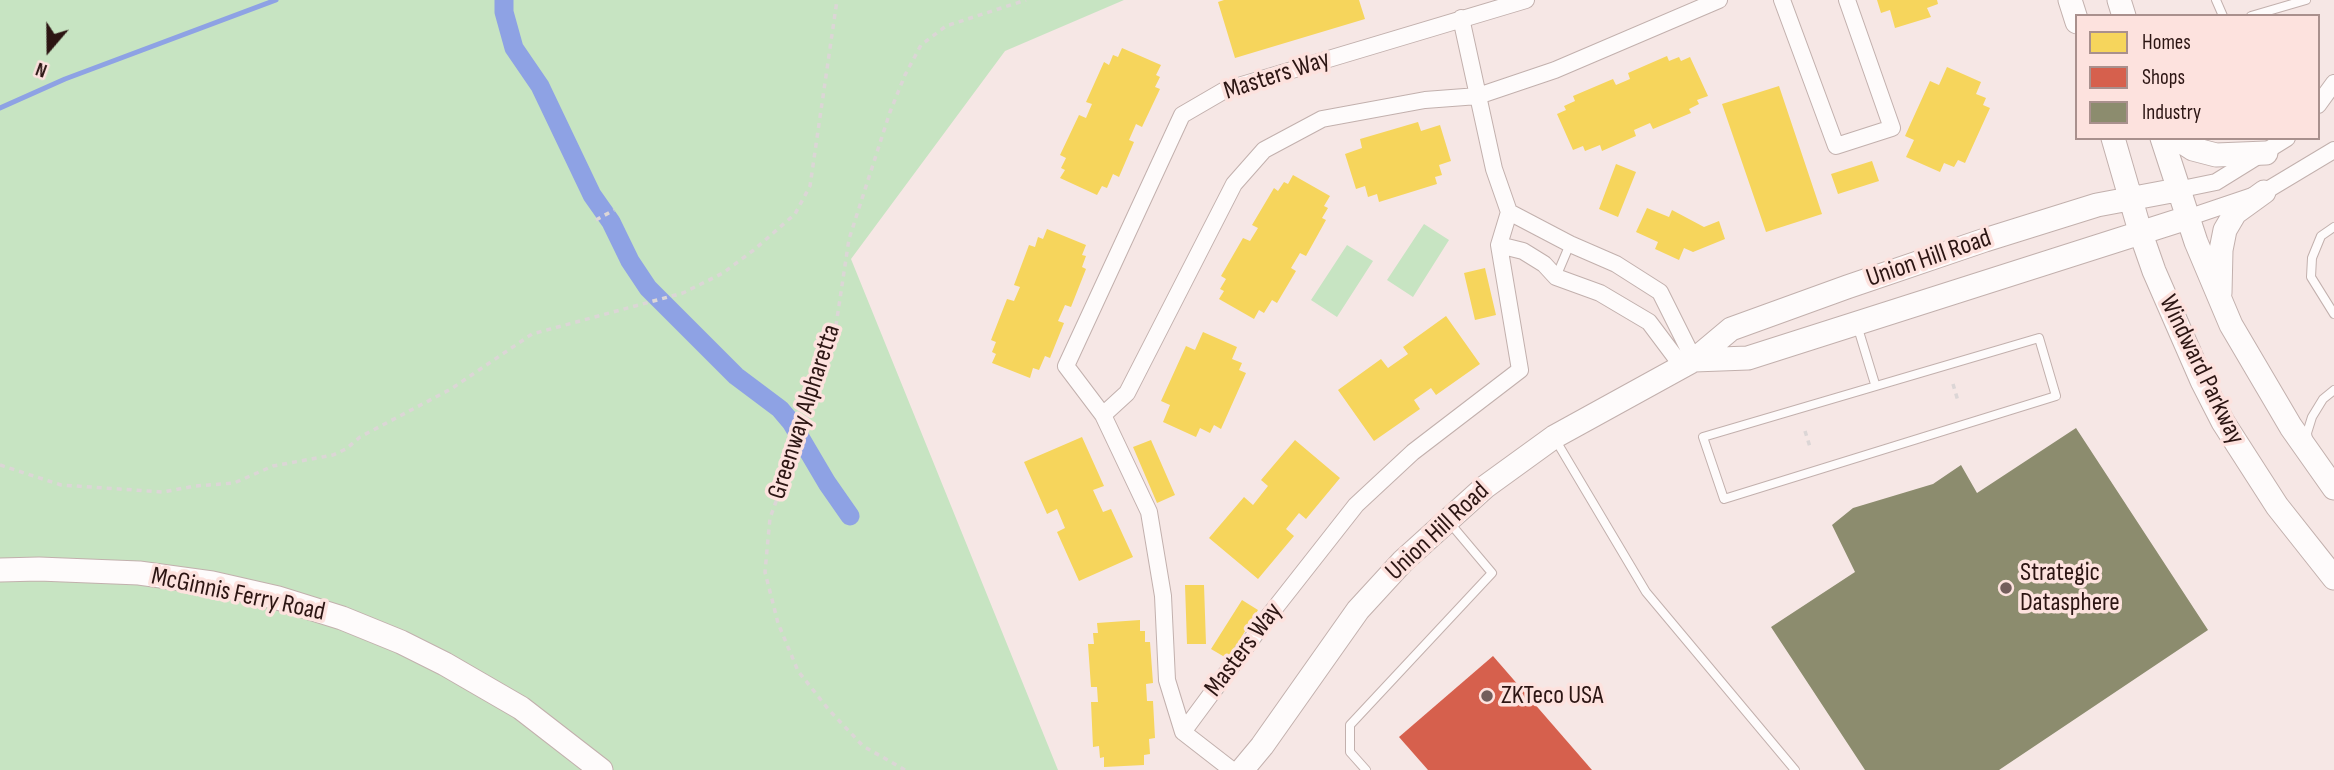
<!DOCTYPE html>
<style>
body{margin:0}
#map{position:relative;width:2334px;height:770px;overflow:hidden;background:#f6e7e5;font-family:"Sofia Sans Condensed",sans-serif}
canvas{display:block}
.legend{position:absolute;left:2075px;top:14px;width:245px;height:126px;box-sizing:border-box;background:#fde2de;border:2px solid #a9908d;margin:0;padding:9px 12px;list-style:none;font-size:21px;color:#2c1513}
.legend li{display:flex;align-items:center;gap:14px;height:35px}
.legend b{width:35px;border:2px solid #a9908d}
.north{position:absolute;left:14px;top:14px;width:70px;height:70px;-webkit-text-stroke:5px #fde2de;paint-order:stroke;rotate:200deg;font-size:19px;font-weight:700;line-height:28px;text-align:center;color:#2c1513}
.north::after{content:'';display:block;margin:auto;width:24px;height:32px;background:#2c1513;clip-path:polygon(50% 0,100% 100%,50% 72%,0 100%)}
</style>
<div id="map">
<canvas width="2334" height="770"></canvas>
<ul class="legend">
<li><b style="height:19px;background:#f6d55c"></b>Homes</li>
<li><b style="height:19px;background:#d6604d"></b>Shops</li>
<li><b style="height:19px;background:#8c8c6e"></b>Industry</li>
</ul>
<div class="north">N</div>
</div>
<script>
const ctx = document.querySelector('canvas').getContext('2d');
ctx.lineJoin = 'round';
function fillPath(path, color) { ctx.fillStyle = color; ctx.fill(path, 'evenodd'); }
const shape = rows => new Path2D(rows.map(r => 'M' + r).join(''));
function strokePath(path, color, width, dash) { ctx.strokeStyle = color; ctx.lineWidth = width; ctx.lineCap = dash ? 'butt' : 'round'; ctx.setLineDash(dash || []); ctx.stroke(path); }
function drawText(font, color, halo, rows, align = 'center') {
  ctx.font = font + ' "Sofia Sans Condensed",sans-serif'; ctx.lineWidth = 7; ctx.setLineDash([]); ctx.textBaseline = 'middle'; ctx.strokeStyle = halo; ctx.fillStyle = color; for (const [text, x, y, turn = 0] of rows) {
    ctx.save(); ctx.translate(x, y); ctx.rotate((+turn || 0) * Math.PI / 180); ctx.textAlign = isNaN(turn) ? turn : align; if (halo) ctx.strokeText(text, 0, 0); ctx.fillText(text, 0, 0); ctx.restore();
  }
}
const green = shape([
 [0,0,1124,0,1005,51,851,259,1058,770,0,770],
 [1424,224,1449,240,1413,297,1387,280],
 [1347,245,1373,261,1337,317,1311,300]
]);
const homes = shape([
 [1224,0,1359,0,1365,19,1235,58,1218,2],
 [1877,0,1937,0,1938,4,1927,8,1931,17,1895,28,1890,10,1881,13],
 [1122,48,1161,65,1156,75,1160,77,1155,87,1160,89,1142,127,1136,124,1129,140,1134,142,1119,177,1113,174,1107,188,1102,186,1097,195,1060,178,1065,170,1061,168,1066,158,1060,155,1079,115,1086,118,1092,104,1086,102,1104,62,1109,65,1113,55,1118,57],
 [1667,56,1669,61,1679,57,1681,61,1690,57,1708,96,1697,100,1699,104,1689,109,1691,113,1653,129,1650,123,1634,130,1636,136,1602,151,1600,145,1585,151,1583,146,1573,150,1557,114,1566,110,1564,106,1575,101,1573,96,1613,79,1616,85,1630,79,1628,73],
 [1947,67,1981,82,1976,94,1986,98,1983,105,1990,108,1965,163,1958,160,1954,167,1944,163,1940,172,1906,157,1914,140,1905,136,1930,81,1939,85],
 [1779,86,1822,214,1766,232,1722,104],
 [1418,122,1421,131,1440,125,1451,161,1439,165,1442,175,1435,177,1437,184,1379,202,1377,194,1368,197,1365,186,1356,189,1345,154,1362,148,1360,139],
 [1872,161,1879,181,1838,194,1831,174],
 [1616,164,1636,172,1618,217,1599,209],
 [1293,175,1330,196,1324,206,1328,208,1322,218,1326,220,1306,256,1300,253,1291,268,1296,271,1277,303,1272,300,1264,313,1259,310,1254,319,1219,299,1224,291,1220,289,1226,279,1221,276,1243,238,1250,241,1258,228,1252,225,1274,188,1278,191,1284,182,1288,184],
 [1647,208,1669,217,1672,210,1704,227,1719,221,1725,239,1693,252,1684,248,1679,260,1655,249,1658,242,1636,232],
 [1047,229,1086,245,1082,255,1086,256,1082,267,1086,269,1071,307,1065,305,1058,321,1064,323,1050,358,1045,356,1039,370,1033,368,1030,378,992,363,996,354,992,352,996,342,991,340,1007,299,1014,301,1020,287,1014,285,1029,245,1035,247,1038,237,1043,239],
 [1485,268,1496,315,1475,320,1464,273],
 [1446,316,1480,364,1436,395,1431,388,1414,400,1420,409,1374,441,1338,390,1381,359,1388,368,1408,354,1403,347],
 [1203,332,1237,347,1232,359,1242,363,1239,370,1246,373,1221,429,1214,425,1210,433,1200,428,1196,437,1163,422,1170,405,1161,401,1186,346,1195,350],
 [1082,437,1104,486,1093,490,1103,512,1111,509,1133,557,1079,581,1057,532,1065,528,1057,509,1047,514,1024,462],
 [1151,440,1175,495,1157,503,1133,447],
 [1295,440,1340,478,1306,519,1299,513,1286,529,1294,536,1258,579,1209,538,1244,497,1253,505,1268,486,1261,480],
 [1185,585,1204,585,1206,644,1187,644],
 [1242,600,1258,610,1228,659,1211,649],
 [1140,620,1140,631,1145,631,1145,642,1150,642,1153,683,1146,684,1147,701,1153,701,1155,738,1149,739,1150,754,1144,755,1144,765,1104,767,1104,757,1100,758,1099,746,1093,747,1091,702,1098,702,1097,687,1091,687,1088,644,1094,644,1093,633,1098,633,1097,623]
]);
const shops = shape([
 [1493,656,1592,770,1428,770,1399,737]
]);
const industry = shape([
 [2076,428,2208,630,1999,770,1865,770,1771,627,1855,572,1832,525,1853,508,1933,484,1961,465,1977,493]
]);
const stream = shape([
 [0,108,65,79,276,0]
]);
const canal = shape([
 [504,0,504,12,514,48,540,86,592,195,611,222,630,261,648,288,736,376,780,409,791,422,827,483,850,516]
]);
const path = shape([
 [596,220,614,210],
 [1953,384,1958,401],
 [1805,431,1810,447],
 [0,465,61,485,163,492,195,486,234,483,273,466,333,455,346,449,360,437,451,389,532,334,683,293,723,273,755,249,795,214,810,186,837,0],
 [905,770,863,746,829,710,798,671,778,623,765,572,770,518,833,345,849,239,890,112,905,75,921,45,946,26,1026,0]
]);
const lane = shape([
 [2216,0,2223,16],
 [2251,16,2306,0],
 [2334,227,2321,236,2312,258,2311,277,2334,314],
 [1556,277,1570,244],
 [1857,325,1875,384],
 [2039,338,2056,396,1724,499,1703,437,2039,338],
 [1555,439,1646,592,1795,770],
 [2308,440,2307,433,2312,417,2323,399,2334,390],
 [1366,770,1350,752,1350,725,1492,573,1449,522]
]);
const street = shape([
 [1782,0,1836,146,1892,128,1847,0],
 [2318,105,2334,83],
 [2177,190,2216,182,2287,138],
 [1509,212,1570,244,1616,264,1660,292,1694,360],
 [2187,218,2264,192,2334,150],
 [1499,245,1523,251,1544,264,1556,277,1600,293,1649,322,1682,366],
 [1103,415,1127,393,1234,184,1264,150,1322,119,1425,100,1478,96,1555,70,1719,0],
 [1183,732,1268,617,1356,505,1413,452,1520,370,1499,245,1509,212,1494,169,1461,18],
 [1232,770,1183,732,1167,680,1163,596,1149,512,1103,415,1066,366,1182,115,1225,90,1526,0]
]);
const secondary = shape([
 [2070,0,2077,22],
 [2119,0,2124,16],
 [2113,138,2140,231,2154,271,2202,381,2223,422,2277,506,2334,578],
 [2162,138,2196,242,2231,325,2291,427,2334,488],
 [2176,138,2193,149,2216,155,2266,153],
 [2220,293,2221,250,2225,230,2235,213,2264,192],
 [1694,360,1748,358,2187,218],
 [0,570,39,569,139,573,212,583,278,598,342,618,401,642,445,664,521,708,601,770],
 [1242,770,1262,746,1358,610,1403,561,1485,487,1554,437,1694,360,1731,329,1847,287,1985,240,2097,205,2177,190]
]);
const markers = [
 [2006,588,7,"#735e5c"],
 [1487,696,7,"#735e5c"]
];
const streetNames = [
 ["Masters Way",1277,76,-18],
 ["Union Hill Road",1929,259,-19],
 ["Windward Parkway",2201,370,64],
 ["Greenway Alpharetta",805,412,-72],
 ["Union Hill Road",1438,532,-43],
 ["McGinnis Ferry Road",238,595,12],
 ["Masters Way",1244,650,-53]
];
const poiNames = [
 ["Strategic",2020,573],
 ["Datasphere",2020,603],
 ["ZKTeco USA",1501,696]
];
fillPath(green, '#c7e4c2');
fillPath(homes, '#f6d55c');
fillPath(shops, '#d6604d');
fillPath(industry, '#8c8c6e');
strokePath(stream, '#8ea2e4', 5);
strokePath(canal, '#8ea2e4', 19);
strokePath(lane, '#c2b0ad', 10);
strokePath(street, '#c2b0ad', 18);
strokePath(secondary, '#c2b0ad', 25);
strokePath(path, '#dcd6d6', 3.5, [5, 5]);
strokePath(lane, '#fefbfb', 8);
strokePath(street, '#fefbfb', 16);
strokePath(secondary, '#fefbfb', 23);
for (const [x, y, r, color] of markers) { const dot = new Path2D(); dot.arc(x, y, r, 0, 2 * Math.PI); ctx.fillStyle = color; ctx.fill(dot); strokePath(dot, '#fde2de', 2.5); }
drawText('26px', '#2c1513', '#fde2de', streetNames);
drawText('26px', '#2c1513', '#fde2de', poiNames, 'left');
</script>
